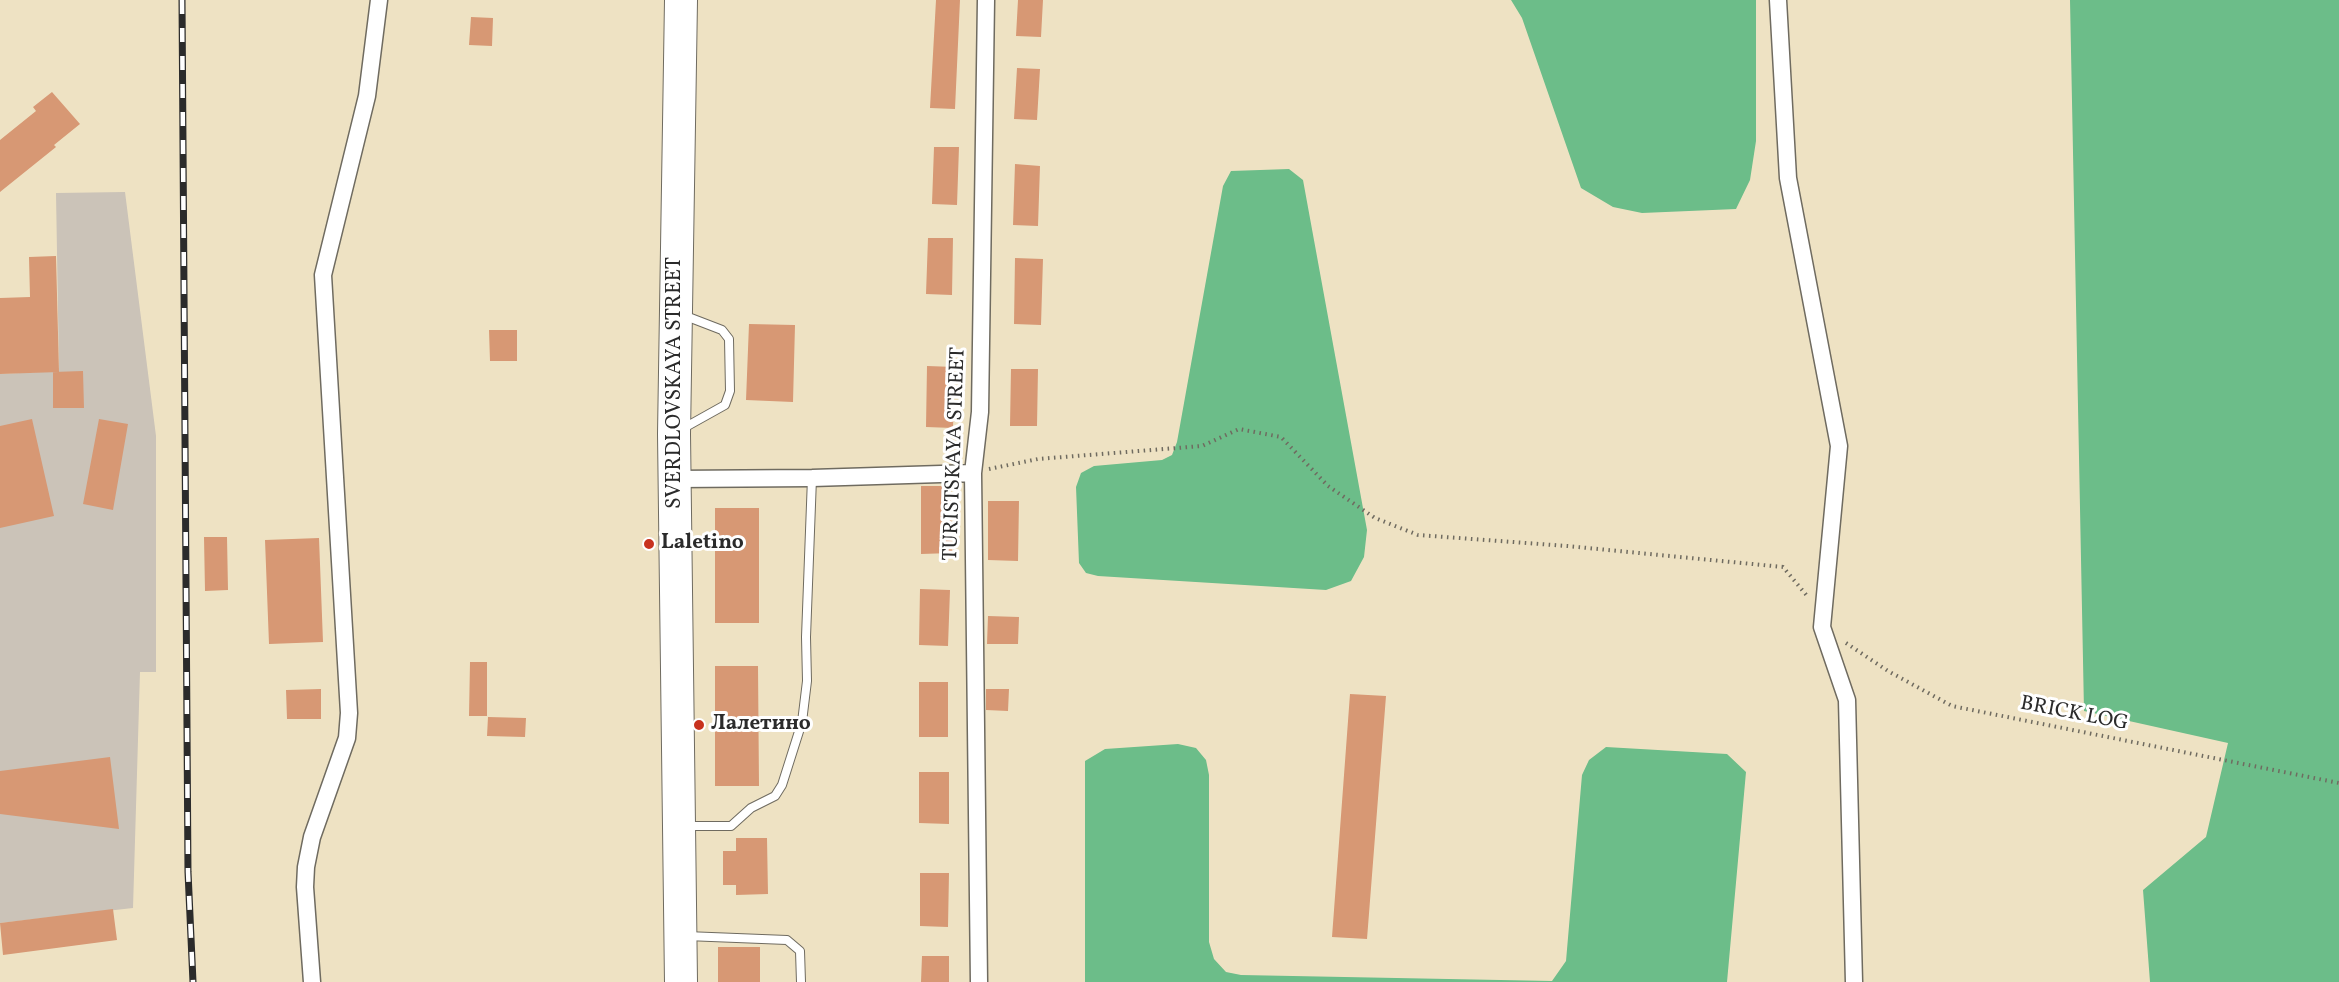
<!DOCTYPE html>
<meta charset="utf-8">
<style>
body{margin:0}
canvas{display:block;background:#eee2c3}
</style>
<canvas width="2339" height="982"></canvas>
<script>
const ctx = document.querySelector('canvas').getContext('2d');
ctx.lineJoin = 'round';
function fillPath(path, color) { ctx.fillStyle = color; ctx.fill(path, 'evenodd'); }
const shape = rows => new Path2D(rows.map(r => 'M' + r).join(''));
function strokePath(path, color, width, dash) { ctx.strokeStyle = color; ctx.lineWidth = width; ctx.lineCap = dash ? 'butt' : 'round'; ctx.setLineDash(dash || []); ctx.stroke(path); }
function drawText(font, color, halo, rows, align = 'center') {
  ctx.font = font + ' Vollkorn,serif'; ctx.lineWidth = 6; ctx.setLineDash([]); ctx.textBaseline = 'middle'; ctx.strokeStyle = halo; ctx.fillStyle = color; for (const [text, x, y, turn = 0] of rows) {
    ctx.save(); ctx.translate(x, y); ctx.rotate((+turn || 0) * Math.PI / 180); ctx.textAlign = isNaN(turn) ? turn : align; if (halo) ctx.strokeText(text, 0, 0); ctx.fillText(text, 0, 0); ctx.restore();
  }
}
const industrial = shape([
 [125,192,156,436,156,672,140,672,133,908,0,923,0,374,59,371,56,193]
]);
const forest = shape([
 [1511,0,1756,0,1756,141,1750,180,1736,209,1642,213,1613,207,1581,188,1522,18],
 [2070,0,2339,0,2339,982,2150,982,2143,890,2206,837,2228,743,2084,711],
 [1289,169,1303,180,1367,530,1364,557,1351,581,1326,590,1098,576,1086,573,1079,563,1076,487,1081,473,1094,466,1162,460,1172,455,1177,442,1223,186,1231,171],
 [1178,744,1196,748,1206,760,1209,775,1209,942,1214,959,1226,972,1241,975,1552,981,1566,961,1582,775,1589,760,1606,747,1727,754,1746,772,1727,982,1085,982,1085,761,1105,749]
]);
const building = shape([
 [936,0,960,0,955,109,930,108],
 [1018,0,1043,0,1041,37,1016,36],
 [471,17,493,18,492,46,469,45],
 [1017,68,1040,69,1037,120,1014,119],
 [52,92,80,124,54,145,56,147,0,192,0,140,36,111,33,107],
 [934,147,959,147,957,205,932,204],
 [1015,164,1040,166,1038,226,1013,225],
 [928,238,953,238,952,295,926,294],
 [56,256,59,372,0,374,0,298,30,297,29,257],
 [1015,258,1043,259,1041,325,1014,324],
 [749,324,795,325,793,402,746,400],
 [489,330,517,330,517,361,490,361],
 [927,366,955,367,953,428,926,427],
 [1011,369,1038,369,1037,426,1010,426],
 [83,371,84,408,53,408,53,372],
 [32,419,54,516,0,528,0,426],
 [99,419,128,424,113,510,83,504],
 [921,486,951,486,952,553,921,554],
 [988,501,1019,501,1018,561,988,560],
 [715,508,759,508,759,623,715,623],
 [204,537,227,537,228,590,205,591],
 [319,538,323,642,269,644,265,540],
 [920,589,950,590,948,646,919,645],
 [988,616,1019,617,1018,644,987,644],
 [470,662,487,662,487,716,469,716],
 [715,666,758,666,759,786,715,786],
 [919,682,948,682,948,737,919,737],
 [321,689,321,719,287,719,286,690],
 [986,689,1009,689,1008,711,986,710],
 [1350,694,1386,696,1367,939,1332,937],
 [488,717,526,718,525,737,487,736],
 [110,757,119,829,0,814,0,771],
 [919,772,949,772,949,824,919,823],
 [736,838,767,838,768,894,736,895,736,885,723,885,723,851,736,851],
 [920,873,949,873,948,927,920,926],
 [113,909,117,940,3,955,0,923],
 [718,947,760,947,760,982,718,982],
 [922,956,949,956,949,982,921,982]
]);
const path = shape([
 [989,469,1038,459,1202,446,1239,429,1281,437,1328,486,1375,518,1418,535,1567,546,1783,567,1808,597],
 [1846,643,1888,671,1952,706,2339,783]
]);
const lane = shape([
 [682,429,725,405,730,391,729,339,722,330,683,315],
 [685,826,731,826,751,808,775,796,782,785,802,722,807,681,806,637,812,478],
 [686,936,787,940,800,951,801,982]
]);
const street = shape([
 [1778,0,1788,178,1839,446,1822,627,1847,700,1854,982],
 [675,479,812,478,973,473],
 [312,982,305,887,306,867,312,837,347,738,349,713,323,275,367,96,379,0],
 [979,982,973,473,980,412,986,0]
]);
const highway = shape([
 [681,982,674,434,681,0]
]);
const rail = shape([
 [182,0,188,872,193,982]
]);
const markers = [
 [649,544,6,"#c8321e"],
 [699,725,6,"#c8321e"]
];
const streetNames = [
 ["SVERDLOVSKAYA STREET",676,383,-90],
 ["TURISTSKAYA STREET",956,454,-88],
 ["BRICK LOG",2074,715,11]
];
const poiNames = [
 ["Laletino",661,544],
 ["Лалетино",711,725]
];
fillPath(industrial, '#cbc3b8');
fillPath(forest, '#6cbd89');
fillPath(building, '#d79874');
strokePath(lane, '#6f6b60', 10);
strokePath(street, '#6f6b60', 19);
strokePath(highway, '#6f6b60', 34);
strokePath(path, '#6f6b60', 4, [1.5, 4.5]);
strokePath(lane, '#fff', 8);
strokePath(street, '#fff', 16);
strokePath(highway, '#fff', 32);
strokePath(rail, '#2b2b2b', 7);
strokePath(rail, '#fff', 4.5, [14]);
for (const [x, y, r, color] of markers) { const dot = new Path2D(); dot.arc(x, y, r, 0, 2 * Math.PI); ctx.fillStyle = color; ctx.fill(dot); strokePath(dot, '#fff', 2); }
drawText('21px', '#2b2b2b', '#fff', streetNames);
drawText('bold 21px', '#2b2b2b', '#fff', poiNames, 'left');
</script>
